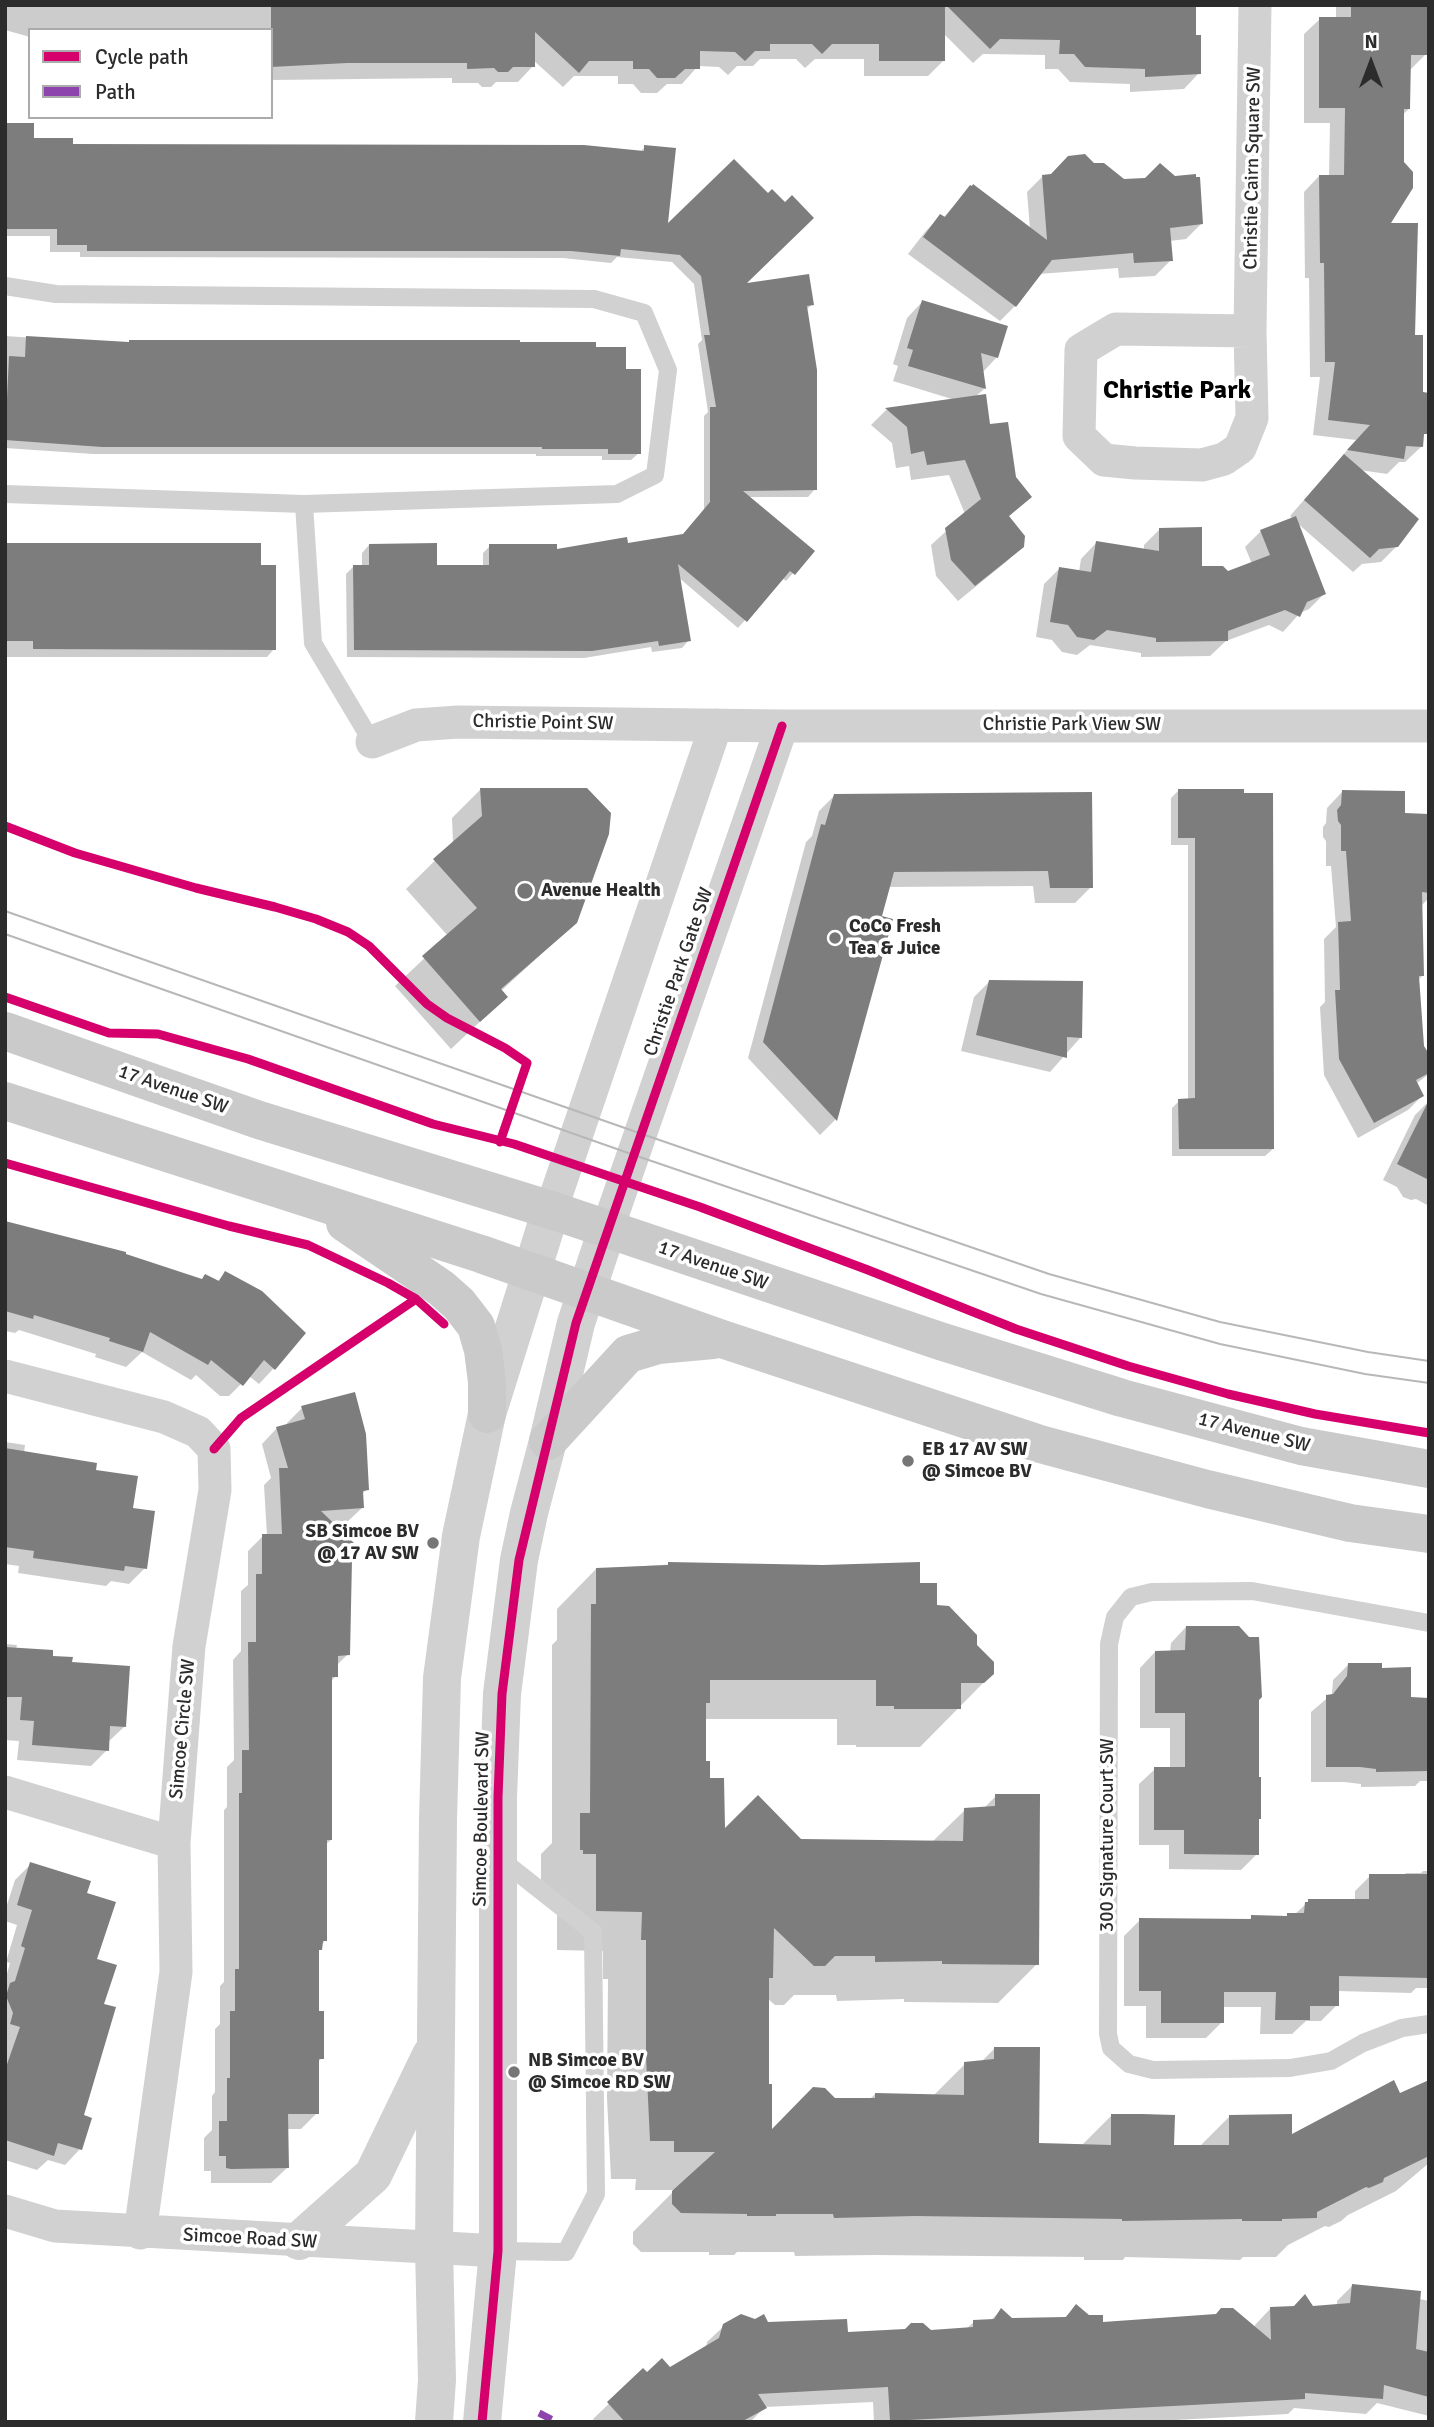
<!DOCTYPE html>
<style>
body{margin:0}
#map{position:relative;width:1434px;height:2427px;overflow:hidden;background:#fff;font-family:Signika,sans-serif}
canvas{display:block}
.frame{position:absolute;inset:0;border:7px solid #2c2c2c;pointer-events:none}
.legend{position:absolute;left:28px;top:28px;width:245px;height:91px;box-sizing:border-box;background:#fff;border:2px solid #ababab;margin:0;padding:9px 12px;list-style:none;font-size:21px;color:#2c2c2c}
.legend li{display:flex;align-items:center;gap:14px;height:35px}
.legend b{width:35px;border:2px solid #ababab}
.north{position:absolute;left:1336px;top:28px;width:70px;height:70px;-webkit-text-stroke:5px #fff;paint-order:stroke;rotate:0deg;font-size:19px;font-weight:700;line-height:28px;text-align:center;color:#2c2c2c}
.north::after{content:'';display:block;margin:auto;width:24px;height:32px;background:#2c2c2c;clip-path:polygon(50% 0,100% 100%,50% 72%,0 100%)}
</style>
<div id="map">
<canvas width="1434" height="2427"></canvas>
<div class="frame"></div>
<ul class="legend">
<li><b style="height:9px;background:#d6006c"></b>Cycle path</li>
<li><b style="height:9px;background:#8e44ad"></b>Path</li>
</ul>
<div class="north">N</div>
</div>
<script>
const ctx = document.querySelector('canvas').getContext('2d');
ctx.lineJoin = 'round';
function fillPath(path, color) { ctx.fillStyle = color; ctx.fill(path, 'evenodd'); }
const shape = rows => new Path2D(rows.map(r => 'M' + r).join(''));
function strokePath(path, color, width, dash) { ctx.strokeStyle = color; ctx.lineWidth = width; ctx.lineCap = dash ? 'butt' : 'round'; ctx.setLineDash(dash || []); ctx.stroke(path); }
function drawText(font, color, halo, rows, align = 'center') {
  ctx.font = font + ' Signika,sans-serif'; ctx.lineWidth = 7; ctx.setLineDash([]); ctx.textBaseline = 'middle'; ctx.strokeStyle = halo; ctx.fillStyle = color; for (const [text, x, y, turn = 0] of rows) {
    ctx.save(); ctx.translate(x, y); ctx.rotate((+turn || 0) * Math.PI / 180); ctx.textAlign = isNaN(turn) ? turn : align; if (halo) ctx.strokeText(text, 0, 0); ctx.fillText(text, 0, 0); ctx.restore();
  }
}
const shadow = shape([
 [5,5,1194,5,1194,37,1199,73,1184,89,1130,92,1130,84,1070,82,1058,69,1045,69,1045,55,983,54,973,63,943,33,943,61,928,76,864,76,864,59,815,59,805,68,796,59,760,59,753,66,737,66,728,75,719,67,698,66,682,84,667,84,657,93,641,93,633,84,618,84,618,76,574,76,563,87,533,60,533,66,518,82,496,82,491,87,482,87,478,83,452,83,452,78,271,80,271,30,30,30,30,37,5,30],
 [1338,5,1425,5,1425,55,1409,71,1409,109,1402,115,1388,225,1413,336,1421,447,1405,462,1399,462,1387,474,1360,470,1397,546,1381,562,1362,564,1353,572,1296,522,1324,594,1309,609,1300,613,1283,632,1269,625,1226,641,1210,656,1141,657,1141,653,1090,645,1077,655,1062,652,1052,640,1036,637,1044,584,1059,569,1079,572,1081,559,1096,543,1144,551,1144,545,1160,529,1201,568,1228,573,1252,564,1245,547,1261,531,1293,519,1290,516,1356,440,1313,435,1320,377,1310,377,1309,278,1305,278,1304,192,1319,176,1329,177,1330,123,1304,123,1304,34,1320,19,1336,19,1336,7],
 [5,124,32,139,72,146,640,152,645,147,666,228,742,286,812,304,806,310,815,489,808,497,748,497,812,552,786,581,782,578,738,628,678,577,689,640,682,648,652,652,651,647,584,658,347,657,346,574,354,566,362,566,362,553,369,545,435,566,483,566,483,553,490,546,555,552,626,545,683,536,704,511,704,416,708,412,698,344,702,340,694,284,672,262,617,257,611,263,563,258,80,257,80,252,50,252,50,236,5,236],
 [1094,165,1202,223,1186,239,1170,241,1171,260,1155,276,1119,278,1118,268,1039,274,1015,306,1000,321,908,254,925,232,940,216,943,218,970,187,1030,229,1027,192,1043,176],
 [922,302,997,357,982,373,984,389,975,397,1014,478,1030,497,1008,517,1023,546,1006,562,958,601,936,576,931,545,965,514,949,475,911,480,909,466,896,468,892,443,871,425,886,410,955,400,893,381,898,366,893,364,907,318],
 [5,336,127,344,594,349,624,371,639,453,631,460,602,460,602,456,536,456,536,454,93,454,5,448],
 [5,545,259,567,274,649,267,657,5,657],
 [481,789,576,922,501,991,506,997,451,1049,395,986,448,936,406,889,453,843,452,818],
 [1178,791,1242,791,1273,1149,1265,1156,1172,1156,1172,1108,1179,1101,1188,1100,1188,845,1171,845,1171,798],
 [1342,792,1403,815,1429,816,1429,898,1421,906,1422,976,1418,980,1423,1046,1429,1058,1429,1074,1409,1089,1423,1095,1408,1110,1358,1138,1324,1075,1320,1007,1325,1002,1324,939,1336,927,1331,866,1326,866,1326,841,1323,837,1323,827,1326,823,1327,808],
 [1090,793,1091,887,1075,903,1035,903,1033,886,888,887,880,918,891,921,835,1120,820,1135,748,1058,806,842,812,836,819,811,835,795],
 [990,981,1081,1037,1050,1072,961,1051,974,997],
 [1429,1101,1429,1206,1416,1199,1411,1200,1403,1197,1397,1187,1383,1180,1415,1115],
 [5,1222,124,1253,124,1255,201,1281,217,1282,225,1273,274,1368,259,1384,249,1376,229,1396,220,1396,196,1375,191,1380,142,1352,126,1367,95,1357,96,1354,19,1330,15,1333,5,1331],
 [302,1408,367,1489,361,1495,362,1508,346,1523,332,1524,351,1558,348,1654,336,1666,336,1676,330,1682,331,1840,325,1845,325,1940,318,1952,318,2013,322,2058,317,2063,317,2113,301,2129,286,2129,287,2168,271,2183,211,2183,211,2171,204,2171,204,2138,212,2130,212,2096,215,2092,215,2029,220,2024,220,1986,224,1982,224,1810,227,1807,227,1767,234,1760,233,1660,241,1651,241,1591,248,1585,248,1551,263,1536,267,1536,264,1485,271,1478,262,1444,277,1428,287,1425,287,1423],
 [5,1442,25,1445,24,1453,94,1472,131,1510,145,1568,129,1584,111,1581,106,1586,18,1573,19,1566,5,1564],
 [693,1563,918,1584,935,1607,975,1646,992,1674,920,1747,856,1747,856,1745,837,1745,837,1719,704,1719,704,1762,723,1832,800,1841,932,1842,965,1810,983,1809,996,1796,1037,1964,998,2003,904,2002,904,1999,837,2001,836,1995,794,1995,784,2005,775,2005,767,1998,767,2085,771,2132,834,2099,870,2099,875,2094,933,2096,965,2064,981,2062,995,2048,1037,2145,1081,2146,1111,2116,1172,2146,1200,2146,1230,2116,1290,2137,1400,2096,1429,2092,1429,2163,1396,2191,1348,2215,1341,2221,1329,2227,1325,2226,1288,2245,1276,2257,1243,2257,1240,2260,1125,2257,1123,2260,1084,2260,1084,2257,874,2255,795,2256,794,2252,737,2252,734,2255,709,2255,709,2252,641,2252,633,2244,633,2232,675,2190,635,2190,636,2179,611,2179,607,2098,608,1979,603,1979,603,1951,557,1950,557,1892,544,1892,541,1888,541,1854,552,1843,552,1645,557,1640,557,1609,596,1569],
 [1186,1627,1257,1700,1257,1854,1241,1870,1169,1869,1169,1845,1139,1845,1139,1784,1155,1769,1170,1769,1170,1728,1140,1728,1140,1668,1155,1652,1170,1652,1171,1643],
 [5,1644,17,1645,16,1649,71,1663,124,1727,107,1743,107,1750,91,1766,17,1760,19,1741,5,1740],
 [1348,1665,1380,1670,1409,1698,1429,1699,1429,1781,1420,1781,1415,1786,1361,1787,1361,1784,1344,1782,1311,1782,1311,1712,1332,1694,1333,1680],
 [31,1864,85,1894,102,2005,82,2117,80,2149,65,2165,48,2160,37,2170,5,2160,5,1981,10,1963,6,1962,17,1925,5,1921,5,1911,15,1880],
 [1423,1871,1429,1871,1429,1988,1416,1988,1411,1993,1337,1991,1337,2005,1321,2021,1306,2021,1292,2034,1260,2034,1261,2007,1222,2007,1222,2022,1206,2038,1146,2038,1146,2006,1124,2006,1124,1936,1140,1920,1248,1921,1252,1917,1285,1917,1288,1915,1294,1915,1309,1901,1355,1901,1355,1891,1370,1876,1403,1876,1406,1873,1421,1873],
 [1353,2285,1416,2292,1420,2299,1429,2301,1429,2416,1377,2403,1366,2414,1294,2408,1288,2414,1138,2422,874,2422,873,2402,765,2407,750,2422,595,2422,593,2419,643,2371,647,2374,670,2369,706,2348,707,2342,724,2326,767,2324,846,2334,930,2332,966,2329,974,2322,990,2321,1001,2310,1011,2320,1063,2319,1076,2307,1102,2324,1255,2329,1255,2325,1270,2309,1337,2306,1337,2301]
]);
const building = shape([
 [271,5,945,5,945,61,879,61,879,44,832,44,822,54,812,44,770,44,770,51,755,51,745,61,735,52,700,51,700,69,685,69,675,78,657,78,649,69,633,69,633,61,589,61,579,73,535,32,535,67,513,67,508,72,498,72,494,68,467,69,467,63,347,63,271,67],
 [946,5,1196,5,1196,35,1201,35,1201,74,1145,77,1145,69,1085,67,1074,54,1059,54,1060,40,1000,39,990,49],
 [1351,5,1427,5,1427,55,1411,55,1410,109,1404,109,1404,162,1413,172,1413,188,1391,223,1418,223,1415,335,1423,335,1423,392,1429,393,1429,434,1424,434,1423,447,1406,446,1404,459,1347,450,1370,425,1328,420,1335,362,1325,362,1324,263,1320,263,1319,175,1344,175,1345,108,1319,108,1319,17,1351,17],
 [5,123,34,123,34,138,73,138,73,144,584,145,644,151,644,145,676,148,668,223,734,159,768,193,772,189,785,202,792,195,814,218,747,283,809,274,814,305,807,306,817,370,817,490,743,491,815,551,795,575,790,571,747,622,678,564,691,641,659,646,658,641,592,651,354,650,353,565,369,565,369,544,437,543,437,565,489,565,489,544,557,544,557,549,627,537,628,543,683,534,710,502,710,407,716,407,704,335,710,335,701,276,680,255,621,249,620,256,571,251,87,251,87,245,57,245,57,229,5,229],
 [1085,154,1094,163,1104,163,1124,179,1145,178,1160,163,1175,176,1196,174,1196,177,1200,177,1203,224,1170,228,1173,261,1134,263,1133,253,1052,260,1016,307,923,237,940,214,945,217,970,185,972,186,973,184,1047,240,1042,175,1051,174,1068,156],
 [922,300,1008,326,998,358,981,353,986,389,908,366,913,350,907,348],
 [26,336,129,342,129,340,520,340,520,342,596,342,596,347,626,347,626,369,641,369,641,454,608,454,608,449,542,449,542,447,102,447,5,440,9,356,25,357],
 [986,394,990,424,1008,422,1016,477,1032,497,1009,516,1025,536,1024,547,975,586,951,560,945,528,981,499,965,460,927,465,924,451,911,454,907,427,885,408],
 [1344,454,1419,519,1398,547,1379,549,1370,558,1304,500],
 [1296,516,1326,594,1307,602,1300,617,1285,610,1228,631,1228,641,1156,642,1156,638,1107,630,1094,640,1077,637,1068,625,1050,622,1059,567,1091,572,1096,541,1159,551,1159,528,1202,527,1202,566,1223,566,1228,571,1270,555,1260,530],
 [5,543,261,543,261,565,276,565,276,650,33,649,33,641,5,641],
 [480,788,587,788,611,813,609,834,577,923,501,989,508,997,480,1022,422,956,477,908,433,859,482,816],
 [1178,789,1244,789,1244,793,1273,793,1274,1149,1179,1149,1178,1099,1195,1098,1195,838,1178,838],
 [1342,790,1405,791,1405,813,1429,814,1429,893,1422,892,1424,976,1419,976,1424,1046,1429,1054,1429,1073,1416,1080,1424,1096,1374,1123,1339,1059,1335,990,1340,990,1338,922,1351,921,1346,851,1341,851,1341,825,1338,821,1337,810,1341,805],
 [1092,792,1093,888,1050,888,1048,871,894,872,882,916,893,919,837,1121,763,1042,821,824,825,825,834,794],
 [989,980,1083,981,1082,1038,1067,1037,1067,1058,976,1035],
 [1429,1100,1429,1180,1397,1164],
 [5,1221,126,1252,126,1254,202,1279,205,1274,219,1281,225,1271,262,1291,306,1333,275,1370,264,1360,243,1386,211,1360,208,1365,150,1332,143,1352,109,1341,110,1338,34,1315,33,1319,5,1311],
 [355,1392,366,1434,369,1490,363,1491,364,1508,321,1511,355,1544,355,1557,352,1559,350,1655,338,1656,338,1677,332,1677,332,1840,327,1840,327,1941,323,1941,322,1950,319,1950,319,2011,324,2011,324,2059,319,2059,319,2114,288,2114,289,2168,231,2169,226,2168,226,2156,219,2156,219,2121,227,2121,227,2078,230,2078,230,2011,235,2011,235,1969,239,1969,239,1793,242,1793,242,1750,249,1750,248,1642,256,1642,256,1574,262,1574,262,1534,282,1534,279,1468,288,1468,276,1427,305,1419,301,1406],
 [5,1448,97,1463,96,1470,138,1476,133,1508,155,1511,147,1569,125,1566,124,1571,33,1558,34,1551,5,1547],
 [668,1562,823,1565,920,1562,920,1583,937,1583,937,1605,949,1606,977,1635,977,1645,994,1662,994,1674,984,1683,961,1683,961,1709,894,1709,894,1706,876,1706,876,1680,710,1680,710,1703,706,1703,706,1761,710,1761,710,1778,724,1778,725,1828,758,1795,801,1839,963,1841,964,1808,995,1806,995,1794,1040,1794,1039,1965,942,1964,942,1961,875,1962,875,1956,835,1956,825,1966,814,1966,774,1928,773,1978,769,1978,769,2084,772,2084,772,2129,813,2087,825,2088,835,2098,875,2098,875,2093,964,2095,964,2062,994,2059,994,2047,1040,2047,1039,2143,1111,2145,1111,2114,1142,2114,1175,2115,1174,2145,1229,2145,1229,2115,1292,2114,1292,2134,1394,2080,1400,2093,1429,2080,1429,2156,1384,2178,1383,2182,1369,2188,1366,2187,1317,2212,1317,2218,1282,2219,1282,2221,1242,2221,1242,2219,1122,2221,1122,2219,915,2216,834,2218,833,2214,776,2214,776,2216,747,2216,747,2214,681,2213,672,2204,672,2191,715,2152,674,2152,674,2141,650,2141,646,2057,646,1940,641,1940,642,1912,596,1911,596,1854,583,1854,583,1850,580,1850,580,1813,590,1813,591,1604,596,1604,596,1568,668,1565],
 [1186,1626,1239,1626,1249,1637,1259,1637,1262,1697,1259,1700,1259,1777,1261,1777,1261,1819,1259,1819,1259,1855,1184,1854,1184,1830,1154,1830,1154,1767,1185,1767,1185,1713,1155,1713,1155,1651,1185,1650],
 [5,1647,53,1650,53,1656,73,1657,72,1662,130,1666,126,1727,110,1726,109,1751,32,1745,34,1721,20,1720,22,1697,5,1697],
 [1348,1663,1382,1663,1382,1668,1411,1667,1411,1697,1429,1698,1429,1771,1376,1772,1376,1769,1360,1767,1326,1767,1326,1695,1333,1694,1347,1676],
 [30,1862,91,1881,87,1893,116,1902,97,1959,117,1965,104,2004,116,2007,84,2115,92,2118,82,2150,58,2143,54,2156,5,2140,5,2070,20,2027,10,2024,13,2013,6,1996,10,1983,15,1981,25,1948,21,1946,32,1910,17,1905],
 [1369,1874,1429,1874,1428,1978,1339,1976,1339,2006,1310,2006,1310,2020,1275,2020,1276,1992,1224,1992,1224,2023,1161,2023,1161,1991,1139,1991,1139,1918,1251,1919,1251,1915,1287,1916,1287,1913,1304,1913,1305,1902,1308,1902,1308,1899,1369,1899],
 [1352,2284,1421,2291,1416,2349,1429,2352,1429,2397,1384,2385,1383,2399,1305,2393,1305,2399,890,2421,888,2387,758,2394,767,2408,741,2422,625,2422,607,2402,643,2368,647,2372,662,2358,670,2367,719,2338,723,2324,741,2314,755,2319,764,2314,768,2322,847,2319,848,2332,905,2329,911,2323,923,2323,931,2330,973,2327,973,2320,994,2319,1001,2308,1012,2318,1066,2317,1076,2304,1089,2315,1103,2315,1103,2322,1216,2314,1221,2308,1233,2308,1271,2340,1270,2307,1294,2306,1305,2294,1313,2306,1350,2303]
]);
const service = shape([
 [5,286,56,294,594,299,644,313,668,370,655,475,617,494,304,504,5,494],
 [304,504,313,643,372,742],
 [1429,1623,1252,1591,1152,1592,1131,1597,1115,1617,1109,1644,1108,2034,1111,2048,1129,2064,1153,2070,1290,2068,1331,2061,1363,2043,1402,2028,1429,2024],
 [498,2251,566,2252,596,2194,593,1932,498,1857]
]);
const minor = shape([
 [1250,331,1116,329,1081,350,1079,436,1104,460,1135,463,1202,465,1224,459,1240,448,1252,418,1250,331,1255,5],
 [372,742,416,725,458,722,782,726,1429,726],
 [551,1210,716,725],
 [607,1230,782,726],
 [5,1376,164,1417,198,1432,214,1449,215,1490,189,1646,174,1843,176,1972,140,2233],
 [5,1792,174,1843],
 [5,2211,55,2226,498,2251]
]);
const tertiary = shape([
 [299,2241,373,2175,431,2055],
 [434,2422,437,2380,434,2247,438,1820,442,1678,461,1536,487,1414,551,1210],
 [482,2422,498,2251,498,1797,502,1694,519,1560,529,1513,548,1441,576,1323,607,1230]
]);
const secondary = shape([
 [5,1031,259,1120,551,1210,940,1341,1122,1398,1301,1446,1429,1469],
 [5,1101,481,1254,722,1339,1040,1444,1207,1489,1350,1523,1429,1534],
 [345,1223,441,1288,459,1304,476,1326,483,1350,487,1382,487,1414],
 [548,1441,628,1354,658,1345,713,1340]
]);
const tram = shape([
 [5,911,642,1134,1049,1274,1220,1322,1368,1352,1429,1361],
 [5,934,634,1155,1041,1294,1220,1344,1365,1374,1429,1383]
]);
const quiet = shape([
 [539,2413,557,2422]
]);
const cycleway = shape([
 [5,826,75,853,196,888,275,907,316,919,348,932,369,946,427,1004,447,1018,505,1048,527,1063,500,1142],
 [5,997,109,1033,158,1034,248,1059,433,1124,514,1144,700,1207,868,1270,1016,1329,1128,1366,1228,1394,1315,1414,1429,1433],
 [5,1163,229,1226,308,1245,388,1283,416,1299,444,1324],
 [214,1449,241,1418,416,1299],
 [482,2422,498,2251,498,1797,502,1694,519,1560,576,1323,782,726]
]);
const markers = [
 [525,891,9,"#767676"],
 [835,938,7,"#767676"],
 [908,1461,7,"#767676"],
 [433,1543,7,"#767676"],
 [514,2072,7,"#767676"]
];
const streetNames = [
 ["Christie Cairn Square SW",1253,168,-89],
 ["Christie Point SW",543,723,1],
 ["Christie Park View SW",1072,725],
 ["Christie Park Gate SW",679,972,-71],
 ["17 Avenue SW",173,1090,19],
 ["17 Avenue SW",713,1266,19],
 ["17 Avenue SW",1254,1433,14],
 ["Simcoe Circle SW",183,1729,-85],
 ["Simcoe Boulevard SW",482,1819,-89],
 ["300 Signature Court SW",1108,1835,-90],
 ["Simcoe Road SW",250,2239,3]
];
const poiNames = [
 ["Avenue Health",541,891],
 ["CoCo Fresh",849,927],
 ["Tea & Juice",849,949],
 ["EB 17 AV SW",922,1450],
 ["@ Simcoe BV",922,1472],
 ["SB Simcoe BV",419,1532,"right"],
 ["@ 17 AV SW",419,1554,"right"],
 ["NB Simcoe BV",528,2061],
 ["@ Simcoe RD SW",528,2083]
];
const districtNames = [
 ["Christie Park",1177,391]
];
fillPath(shadow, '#0003');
fillPath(building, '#7d7d7d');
strokePath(service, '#d1d1d1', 18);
strokePath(minor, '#d1d1d1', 33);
strokePath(tertiary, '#d1d1d1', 38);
strokePath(secondary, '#cacaca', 38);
strokePath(tram, '#b8b8b8', 2);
strokePath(quiet, '#8e44ad', 7, [14, 7]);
strokePath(cycleway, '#d6006c', 9);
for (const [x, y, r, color] of markers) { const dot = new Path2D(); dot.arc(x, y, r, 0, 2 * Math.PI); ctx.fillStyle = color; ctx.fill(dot); strokePath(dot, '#fff', 2.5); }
drawText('19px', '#2c2c2c', '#fff', streetNames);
drawText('bold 19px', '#2c2c2c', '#fff', poiNames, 'left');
drawText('bold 26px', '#000', '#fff', districtNames);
</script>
